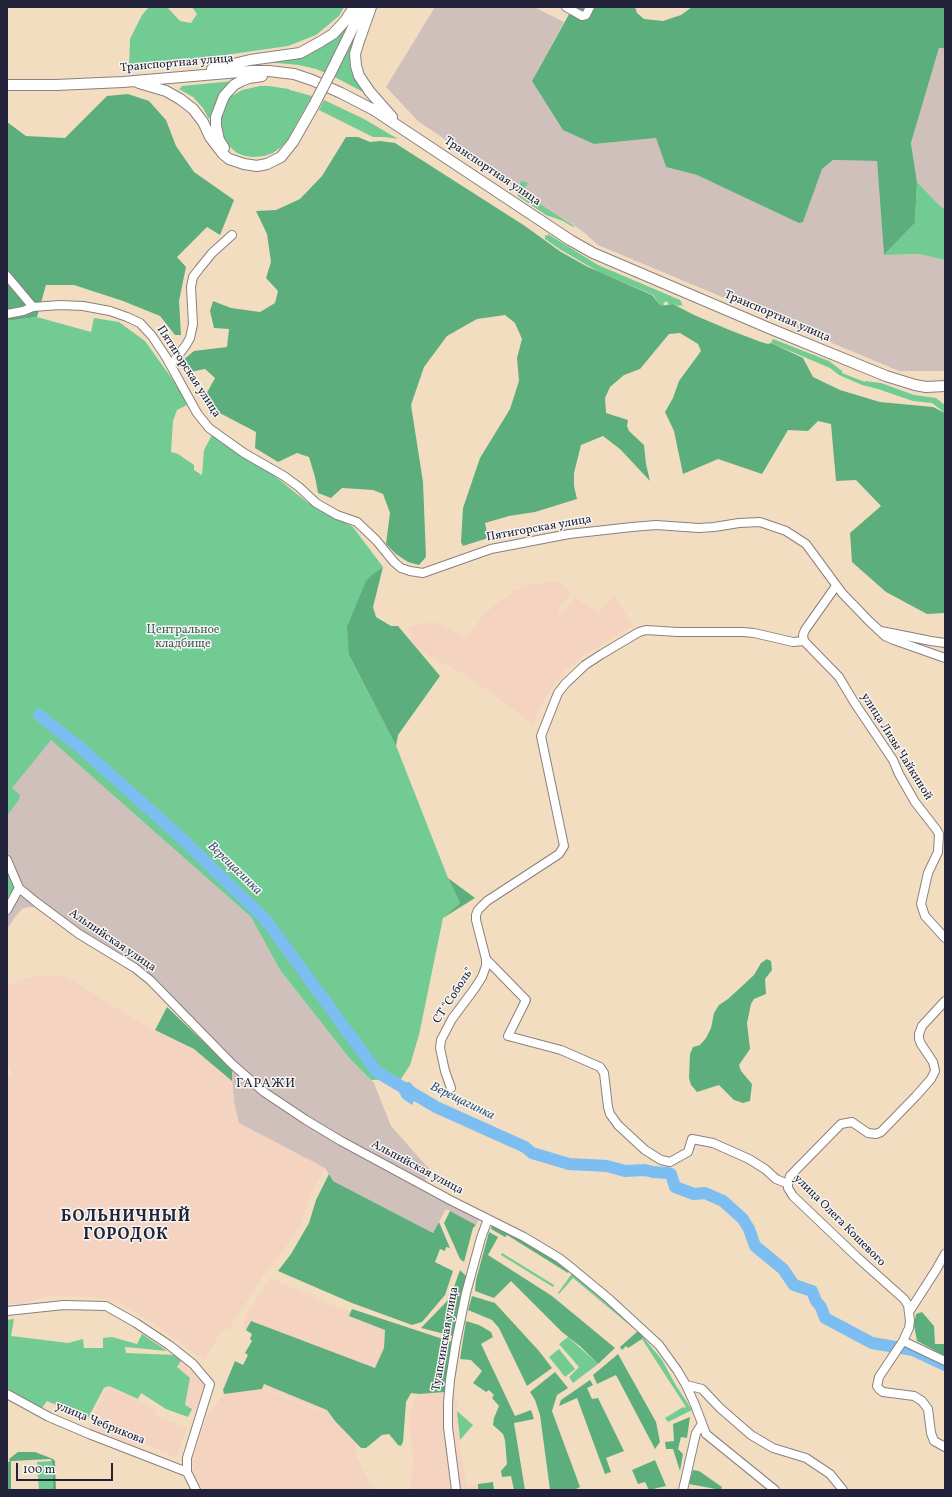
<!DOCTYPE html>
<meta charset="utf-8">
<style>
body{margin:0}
#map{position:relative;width:952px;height:1497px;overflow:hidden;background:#f3ddc0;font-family:Vollkorn,serif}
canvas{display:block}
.frame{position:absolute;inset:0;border:8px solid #22223b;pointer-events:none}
.scale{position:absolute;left:16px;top:1463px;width:97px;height:18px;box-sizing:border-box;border:2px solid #22223b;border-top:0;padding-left:5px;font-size:12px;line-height:14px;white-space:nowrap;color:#22223b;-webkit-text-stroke:3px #f6f6f2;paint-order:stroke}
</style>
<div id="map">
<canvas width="952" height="1497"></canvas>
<div class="frame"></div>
<div class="scale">100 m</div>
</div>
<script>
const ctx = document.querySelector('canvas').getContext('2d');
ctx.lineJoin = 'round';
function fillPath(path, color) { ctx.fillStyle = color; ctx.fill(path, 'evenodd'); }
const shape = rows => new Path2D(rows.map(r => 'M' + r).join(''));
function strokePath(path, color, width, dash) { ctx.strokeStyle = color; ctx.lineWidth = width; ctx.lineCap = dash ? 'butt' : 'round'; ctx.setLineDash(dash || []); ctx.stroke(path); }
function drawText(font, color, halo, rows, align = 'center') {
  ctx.font = font + ' Vollkorn,serif'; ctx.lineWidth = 3; ctx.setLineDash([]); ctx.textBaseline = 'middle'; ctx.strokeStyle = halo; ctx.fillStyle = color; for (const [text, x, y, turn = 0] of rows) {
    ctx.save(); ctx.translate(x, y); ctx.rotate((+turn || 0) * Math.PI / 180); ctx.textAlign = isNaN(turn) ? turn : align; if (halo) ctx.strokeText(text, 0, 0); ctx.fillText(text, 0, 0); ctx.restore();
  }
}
const built = shape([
 [557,581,571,592,557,611,562,615,575,597,598,614,614,595,633,626,582,656,562,673,546,696,532,724,493,694,462,673,413,647,408,626,435,622,467,638,480,619,499,601,509,596,513,591,530,585],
 [39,975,67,977,142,1024,194,1049,232,1081,234,1102,239,1123,325,1168,310,1196,302,1222,283,1251,266,1271,229,1329,221,1331,205,1361,150,1321,123,1305,105,1298,54,1295,18,1304,7,1304,7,1077,13,1075,7,1064,7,985],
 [270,1278,339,1308,394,1328,355,1424,229,1375,235,1361,243,1365,248,1355,245,1353,252,1341,250,1339,252,1334,243,1328,249,1311],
 [183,1357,208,1381,198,1410,185,1405,190,1378,176,1367],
 [110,1388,153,1407,158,1413,154,1415,187,1428,176,1457,138,1441,135,1448,88,1430,105,1390],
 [262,1389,352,1424,357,1429,356,1456,374,1490,204,1490,194,1475,192,1461,207,1416,224,1394],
 [445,1392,451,1393,459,1402,456,1407,457,1411,460,1448,467,1486,478,1484,478,1490,410,1490,413,1462,409,1414,415,1399,419,1394]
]);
const industrial = shape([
 [435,7,534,7,564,22,532,81,594,144,656,138,666,167,697,175,803,222,821,169,833,160,877,161,884,255,919,254,945,260,945,371,899,371,598,245,581,230,522,192,418,121,386,87],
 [939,48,945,48,945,209,939,205,917,182,911,143],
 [51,739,251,917,280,970,350,1059,374,1083,391,1126,430,1170,424,1183,482,1213,476,1225,446,1209,433,1233,333,1181,325,1168,239,1123,234,1102,231,1065,146,976,41,908,29,907,22,909,15,917,7,929,7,898,10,892,18,896,7,863,7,816,19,800,12,788]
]);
const green = shape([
 [149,7,167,7,180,21,191,23,197,14,192,7,344,7,339,16,316,35,288,46,129,69,130,39,142,15],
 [349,24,342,37,357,43,356,78,363,92,331,75,316,69,299,65,267,62,302,55,316,50,336,39],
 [234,81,219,95,209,119,203,108,193,97,179,89,182,86],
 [260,86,269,86,289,89,290,90,312,96,288,139,281,147,273,153,264,156,253,157,245,156,237,153,229,146,223,137,219,120,225,101,231,95,232,96,242,90],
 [324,100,364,119,398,139,385,137,373,137,319,110],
 [521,181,528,183,522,192,574,226,573,227,563,221,546,215,518,196,517,191],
 [917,182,939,205,945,209,945,260,919,254,884,255,915,223],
 [548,234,598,265,680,300,683,306,680,305,679,306,673,304,668,305,669,304,666,301,663,304,665,306,661,306,653,295,656,296,599,272,561,250,545,239,545,235,547,236],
 [37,317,91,332,94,318,119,322,145,341,180,390,187,405,177,410,173,421,171,452,178,454,194,465,194,470,202,475,204,450,212,435,271,473,308,503,353,527,383,567,374,573,349,655,397,748,448,878,460,903,443,918,419,1035,410,1065,401,1079,371,1080,350,1059,280,970,251,917,51,740,12,788,20,795,19,800,7,816,7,321],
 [773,339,829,361,842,371,842,373,865,382,865,381,881,383,914,395,936,398,945,405,945,413,932,403,913,401,878,389,862,385,839,375,830,368,771,343],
 [7,863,19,896,10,893,7,898],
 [502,1253,554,1285,553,1287,501,1255],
 [573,1272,634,1324,632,1327,573,1278,559,1294,558,1293],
 [14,1319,11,1336,68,1343,83,1339,84,1348,103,1348,103,1338,112,1337,137,1344,142,1334,167,1351,125,1347,126,1353,176,1355,181,1361,177,1367,190,1378,185,1405,192,1409,188,1417,166,1409,141,1393,138,1399,109,1386,104,1388,88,1418,47,1401,42,1408,7,1391,7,1320],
 [568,1337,598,1364,573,1383,569,1377,579,1367,559,1344],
 [643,1337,662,1360,675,1384,692,1410,668,1422,665,1418,683,1407,685,1408,686,1407,642,1339],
 [559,1349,575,1369,565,1377,549,1357],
 [457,1411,473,1425,460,1440],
 [52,1461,53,1490,39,1490,37,1462]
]);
const forest = shape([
 [573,7,635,7,637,13,644,19,663,21,681,15,692,7,945,7,945,48,939,48,911,143,917,182,915,223,884,255,877,161,833,160,822,169,803,222,799,223,697,175,666,167,656,138,594,144,563,130,532,81],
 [128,94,149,101,166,120,176,146,194,172,234,200,220,235,207,227,177,257,186,267,179,301,181,335,175,335,160,316,123,301,74,285,46,285,37,317,7,321,7,122,26,136,65,138,107,96],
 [346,137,358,137,370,142,380,141,395,143,525,226,561,252,588,267,652,295,661,306,673,304,694,315,732,331,761,342,768,344,771,343,803,358,813,377,840,390,880,402,933,407,945,413,945,613,927,614,886,592,852,562,850,533,881,506,856,480,836,481,831,424,818,421,808,431,788,430,762,474,718,459,683,474,674,431,665,412,673,398,679,381,701,351,698,344,680,333,669,334,640,369,624,375,610,387,605,398,606,413,628,420,627,426,629,431,644,445,646,464,650,481,620,449,603,436,581,445,574,473,574,486,577,499,535,512,509,516,485,523,488,538,463,546,461,542,463,508,480,458,510,409,519,381,517,358,522,339,515,323,505,315,477,319,447,336,424,367,411,405,423,482,426,557,419,565,408,562,396,554,386,544,390,513,383,494,373,490,342,488,331,498,318,493,315,477,309,457,297,453,278,462,255,448,256,432,214,410,204,398,215,378,205,369,185,373,182,361,194,351,227,347,229,329,214,328,210,311,213,301,231,308,260,312,275,303,278,291,266,278,271,262,267,234,256,211,276,210,300,199,322,176],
 [383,567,373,607,376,617,391,626,398,626,440,676,398,735,396,746,397,748,349,655,347,627,366,581,374,573],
 [448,878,475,898,443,918,460,903],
 [767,959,771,961,772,970,765,979,766,994,754,999,751,1004,747,1023,750,1049,739,1065,741,1071,752,1084,750,1101,743,1103,734,1100,719,1085,697,1092,691,1085,689,1078,690,1054,693,1047,700,1045,706,1038,711,1028,714,1013,719,1005,728,999,754,975,761,963],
 [167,1007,232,1069,232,1081,194,1049,155,1030],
 [329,1174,333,1181,433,1233,439,1222,450,1248,446,1247,445,1251,440,1249,435,1262,453,1271,445,1295,422,1322,412,1325,352,1303,278,1271,291,1254,309,1223,316,1200],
 [450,1211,476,1225,473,1228,464,1262,460,1259,444,1223],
 [493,1224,555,1258,570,1270,568,1273,507,1235,505,1237,491,1229],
 [489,1232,498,1237,488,1255,552,1296,615,1348,598,1364,581,1347,562,1332,511,1281,494,1298,475,1291,476,1280],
 [460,1270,467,1277,453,1336,421,1328,450,1298],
 [472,1296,495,1303,539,1351,552,1368,527,1386,499,1328,492,1320,468,1310],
 [352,1309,452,1342,445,1392,419,1394,411,1393,406,1402,403,1442,401,1446,398,1445,389,1434,382,1435,366,1448,361,1448,335,1421,327,1410,264,1384,262,1389,224,1394,223,1390,235,1361,243,1365,248,1355,245,1353,252,1341,250,1339,252,1334,246,1330,251,1321,375,1368,384,1348,385,1330,349,1316],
 [922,1312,934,1326,935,1344,945,1344,945,1356,917,1341,914,1325,916,1314],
 [466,1321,479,1325,491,1332,493,1337,481,1344,515,1416,531,1410,534,1419,514,1423,525,1490,514,1490,511,1476,502,1477,501,1471,507,1464,505,1440,503,1434,493,1425,494,1418,499,1406,492,1398,494,1395,489,1390,486,1392,473,1383,482,1371,471,1360,460,1359],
 [638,1331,643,1337,642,1339,628,1348,626,1346,622,1350,620,1347],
 [618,1354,656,1422,660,1442,655,1449,616,1375,597,1384,593,1375],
 [555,1372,568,1388,557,1395,552,1411,580,1487,574,1490,550,1490,540,1415,535,1400,530,1392],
 [590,1380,593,1385,587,1388,592,1399,598,1398,624,1451,606,1458,611,1472,605,1474,577,1398,559,1406,561,1400],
 [690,1417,687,1438,681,1437,678,1449,683,1454,680,1471,673,1449,666,1449,665,1442,674,1441,673,1424],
 [18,1452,35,1452,53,1459,55,1461,56,1490,53,1490,52,1461,50,1459,11,1461,11,1490,7,1490,7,1463,10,1461,9,1459],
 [655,1460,666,1486,649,1490,645,1482,638,1484,632,1470],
 [693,1470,699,1471,722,1487,721,1490,689,1484],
 [493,1482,494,1490,478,1490,478,1484]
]);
const water = shape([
 [410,1082,418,1092,412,1105,402,1098,398,1090,403,1083]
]);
const river = shape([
 [39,715,82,749,177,834,265,919,377,1072,436,1107,525,1147,532,1153,569,1164,607,1166,625,1171,645,1170,653,1172,668,1173,671,1174,675,1187,694,1194,705,1193,723,1201,743,1219,749,1229,755,1246,783,1269,794,1285,812,1291,816,1301,821,1307,825,1318,872,1343,913,1350,945,1365]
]);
const minor = shape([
 [566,7,582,16,586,15,590,7],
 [7,276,33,307],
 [7,314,23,311,33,307,60,305,83,306,110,311,127,317,140,323,152,336,166,357,197,413,209,428,244,453,284,476,299,487,316,503,337,515,357,522,376,540,394,562,401,568,410,571,423,573,491,549,569,534,632,527,656,525,699,528,714,527,739,523,760,522,786,531,806,544,842,593,869,621,885,636,894,640,945,658],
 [171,365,186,345,190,338,193,324,191,287,193,277,199,269,212,253,232,235],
 [836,586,805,630,803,635,804,641,839,677,854,702,893,760,899,774,915,802,936,829,939,834,938,852,928,873,921,904,925,916,945,938],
 [881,631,931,641,945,643],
 [7,860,19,888,36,902,79,934,135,968,150,980,232,1064,264,1092,306,1120,341,1141,452,1201,524,1237,559,1258,573,1269,608,1298,659,1345,677,1370,686,1385,695,1405,706,1434,775,1490],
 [7,910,19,888],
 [486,959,526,1000,508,1036,561,1050,600,1067,604,1073,608,1107,610,1114,618,1125,645,1150,661,1160,670,1162,688,1152,692,1139,713,1143,749,1159,765,1169,776,1179,788,1184],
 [945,1001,922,1026,919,1034,919,1039,921,1044,933,1062,935,1071,931,1079,916,1096,881,1132,876,1134,868,1133,852,1122,841,1124,790,1176,788,1184,788,1188,793,1196,857,1257,904,1299,908,1305,910,1321,909,1328,903,1341,879,1377,877,1386,879,1389,883,1392,914,1396,922,1401,928,1409,931,1433,934,1441,945,1447],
 [451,1088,445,1071,440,1048,441,1040,452,1019,475,988,482,977,486,966,486,959,476,920,476,915,478,910,487,901,559,854,564,846,541,736,558,693,565,684,585,665,602,654,639,632,646,630,678,632,743,632,754,633,793,642,804,641],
 [7,1311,64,1305,106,1306,136,1323,169,1345,193,1364,210,1384,187,1458,187,1472,196,1490],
 [909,1312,936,1270,945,1254],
 [903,1341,945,1361],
 [686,1385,702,1389,720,1408,751,1435,773,1448,806,1458,830,1474,843,1490],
 [7,1394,49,1417,89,1434,187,1472],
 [456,1490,448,1427,448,1403,450,1380,456,1342,466,1293,481,1238,488,1219],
 [683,1490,696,1433,702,1424]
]);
const major = shape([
 [371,7,359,41,355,54,356,66,359,76,370,92,392,117],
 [212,69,250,60,300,53,320,42,333,34,345,21,354,7],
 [331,72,363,7],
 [139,83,166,91,180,99,193,109,203,122,210,137,223,154,229,159,244,164,257,166,267,164,281,157,293,142,314,105],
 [7,85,56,85,123,82,251,71,269,71,294,74,312,80,341,93,374,110,570,240,593,253,771,329,886,376,915,385,926,387,945,386],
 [224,148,219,140,216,126,216,117,224,96,234,85,241,81,249,78,262,76]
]);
const majorBridge = shape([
 [314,105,331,72]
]);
const streetNames = [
 ["Транспортная улица",177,64,-5],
 ["Транспортная улица",492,172,34],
 ["Транспортная улица",777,317,23],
 ["Пятигорская улица",188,372,57],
 ["Пятигорская улица",539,529,-10],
 ["улица Лизы Чайкиной",896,747,58],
 ["Альпийская улица",112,941,34],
 ["СТ \"Соболь\"",454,996,-57],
 ["Альпийская улица",417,1168,28],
 ["улица Олега Кошевого",839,1221,45],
 ["Туапсинская улица",446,1339,-80],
 ["улица Чебрикова",100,1424,22]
];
const parkNames = [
 ["Центральное",183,631],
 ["кладбище",183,645]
];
const waterNames = [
 ["Верещагинка",234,869,44],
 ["Верещагинка",462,1102,26]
];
const neighbourhoodNames = [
 ["ГАРАЖИ",266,1085]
];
const districtNames = [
 ["БОЛЬНИЧНЫЙ",126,1218],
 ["ГОРОДОК",126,1236]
];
fillPath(built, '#f4d3c1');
fillPath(industrial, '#d0c0bc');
fillPath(green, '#71cb93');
fillPath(forest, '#5caf7d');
fillPath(water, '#7cbef1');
strokePath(river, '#7cbef1', 12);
strokePath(minor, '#8a807e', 10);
strokePath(major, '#8a807e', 12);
strokePath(minor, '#fff', 8);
strokePath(major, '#fff', 10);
strokePath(majorBridge, '#8a807e', 12, []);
strokePath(majorBridge, '#fff', 10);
drawText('12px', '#22223b', '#f6f6f2', streetNames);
drawText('12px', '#3e5d5a', '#f6f6f2', parkNames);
drawText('italic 13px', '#42597b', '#f6f6f2', waterNames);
ctx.letterSpacing = '1px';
drawText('13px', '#22223b', '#f6f6f2', neighbourhoodNames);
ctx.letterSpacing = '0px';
ctx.letterSpacing = '1px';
drawText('bold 16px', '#22223b', '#f6f6f2', districtNames);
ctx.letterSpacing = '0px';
</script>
